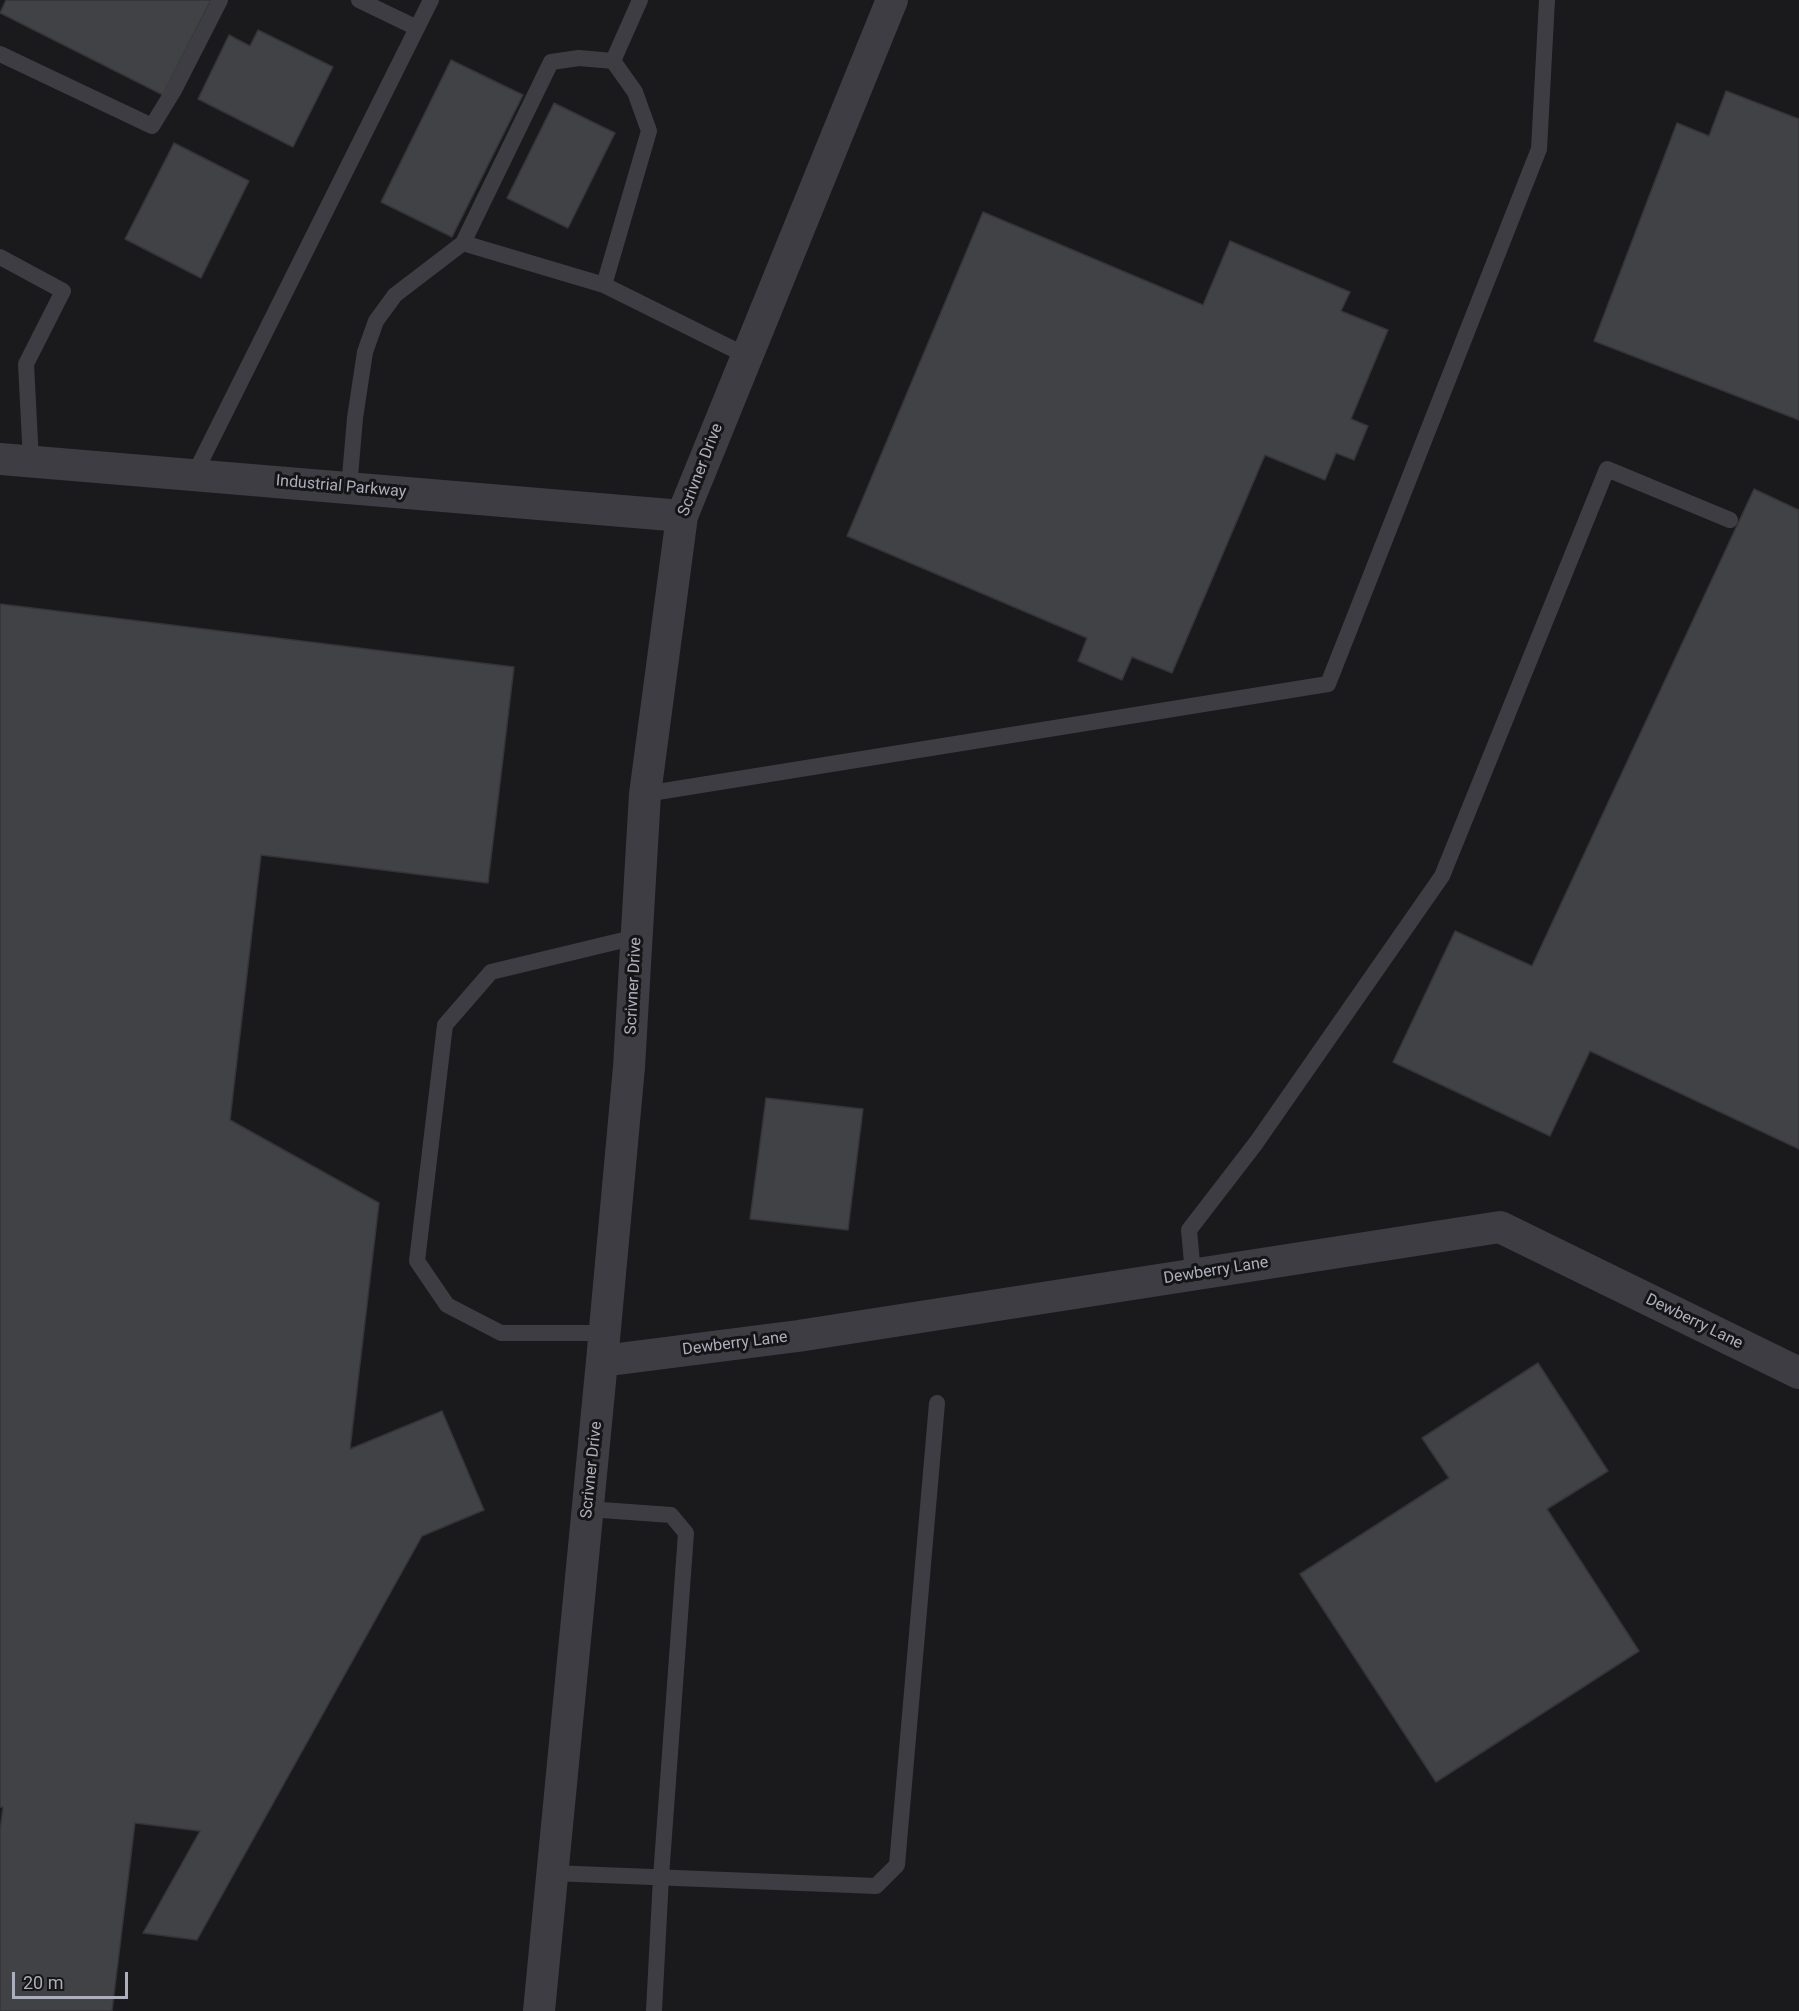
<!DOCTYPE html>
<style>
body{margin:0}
#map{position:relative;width:1799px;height:2011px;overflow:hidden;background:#1a1a1c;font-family:Roboto,sans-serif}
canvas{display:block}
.scale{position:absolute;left:12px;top:1972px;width:116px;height:27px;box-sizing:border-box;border:3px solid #adaebb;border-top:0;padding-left:8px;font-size:18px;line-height:21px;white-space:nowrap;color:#adaebb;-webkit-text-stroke:4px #151517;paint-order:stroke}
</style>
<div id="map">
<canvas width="1799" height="2011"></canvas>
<div class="scale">20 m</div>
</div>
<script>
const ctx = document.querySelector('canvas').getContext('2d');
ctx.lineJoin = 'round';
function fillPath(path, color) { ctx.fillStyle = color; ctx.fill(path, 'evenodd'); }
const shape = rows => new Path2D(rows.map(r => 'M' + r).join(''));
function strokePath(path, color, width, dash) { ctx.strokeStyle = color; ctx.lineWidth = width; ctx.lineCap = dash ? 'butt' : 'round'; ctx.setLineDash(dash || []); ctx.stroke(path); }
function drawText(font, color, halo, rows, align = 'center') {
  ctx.font = font + ' Roboto,sans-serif'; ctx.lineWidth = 6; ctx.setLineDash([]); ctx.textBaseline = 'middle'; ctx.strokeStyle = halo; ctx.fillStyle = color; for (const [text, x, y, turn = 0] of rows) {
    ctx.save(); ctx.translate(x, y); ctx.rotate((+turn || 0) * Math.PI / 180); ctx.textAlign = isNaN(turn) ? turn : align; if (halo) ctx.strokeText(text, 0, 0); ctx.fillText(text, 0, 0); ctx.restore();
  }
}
const building = shape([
 [6,0,211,0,163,95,0,13,6,0],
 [258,30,333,67,293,147,198,99,229,35,250,46,258,30],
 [451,60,523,95,452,237,381,202,451,60],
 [1726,91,1799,119,1799,420,1594,341,1677,123,1709,136,1726,91],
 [554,103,615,133,568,228,507,198,554,103],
 [174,143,249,181,201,278,125,239,174,143],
 [983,212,1203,305,1230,241,1350,292,1341,311,1388,330,1351,419,1368,426,1354,460,1336,453,1325,480,1265,455,1172,673,1132,657,1122,680,1078,661,1087,638,847,536,983,212],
 [1754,489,1799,510,1799,1149,1590,1051,1550,1136,1393,1062,1455,931,1532,966,1754,489],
 [0,604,514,667,488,883,261,855,230,1120,379,1203,350,1449,442,1411,484,1510,422,1536,197,1940,143,1933,200,1831,135,1823,112,2011,0,2011,0,1831,3,1807,0,1807,0,604],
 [766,1098,863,1109,848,1230,750,1219,766,1098],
 [1538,1363,1608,1471,1547,1509,1639,1651,1436,1782,1300,1574,1449,1478,1422,1438,1538,1363]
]);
const lane = shape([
 [359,0,417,28,431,0],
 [640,0,613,61,635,92,649,131,604,285,747,356],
 [0,54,152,126,174,90,220,0],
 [0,257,63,291,26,364,31,461],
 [604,285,463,243,551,62,579,58,613,61],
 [194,475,417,28],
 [349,488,355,418,365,352,376,321,395,295,463,243],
 [645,794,1328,684,1539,149,1547,0],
 [1193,1274,1189,1230,1256,1143,1442,876,1607,469,1730,520],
 [604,1333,501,1333,447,1305,417,1261,445,1025,491,972,636,937],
 [588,1509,671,1515,686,1533,661,1877,654,2011],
 [552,1873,876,1886,897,1865,937,1403]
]);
const street = shape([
 [0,459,682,516],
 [602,1361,798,1336,1500,1227,1799,1373],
 [539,2011,602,1361,629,1067,645,794,682,516,892,0]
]);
const streetNames = [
 ["Scrivner Drive",701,470,-69],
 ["Industrial Parkway",341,487,5],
 ["Scrivner Drive",634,986,-87],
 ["Dewberry Lane",1216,1271,-9],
 ["Dewberry Lane",1694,1322,26],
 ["Dewberry Lane",735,1344,-7],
 ["Scrivner Drive",592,1470,-84]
];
fillPath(building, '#414246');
strokePath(building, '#353438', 1.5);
strokePath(lane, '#3d3d43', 16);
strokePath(street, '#3d3d43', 32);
drawText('16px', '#adaebb', '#151517', streetNames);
</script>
